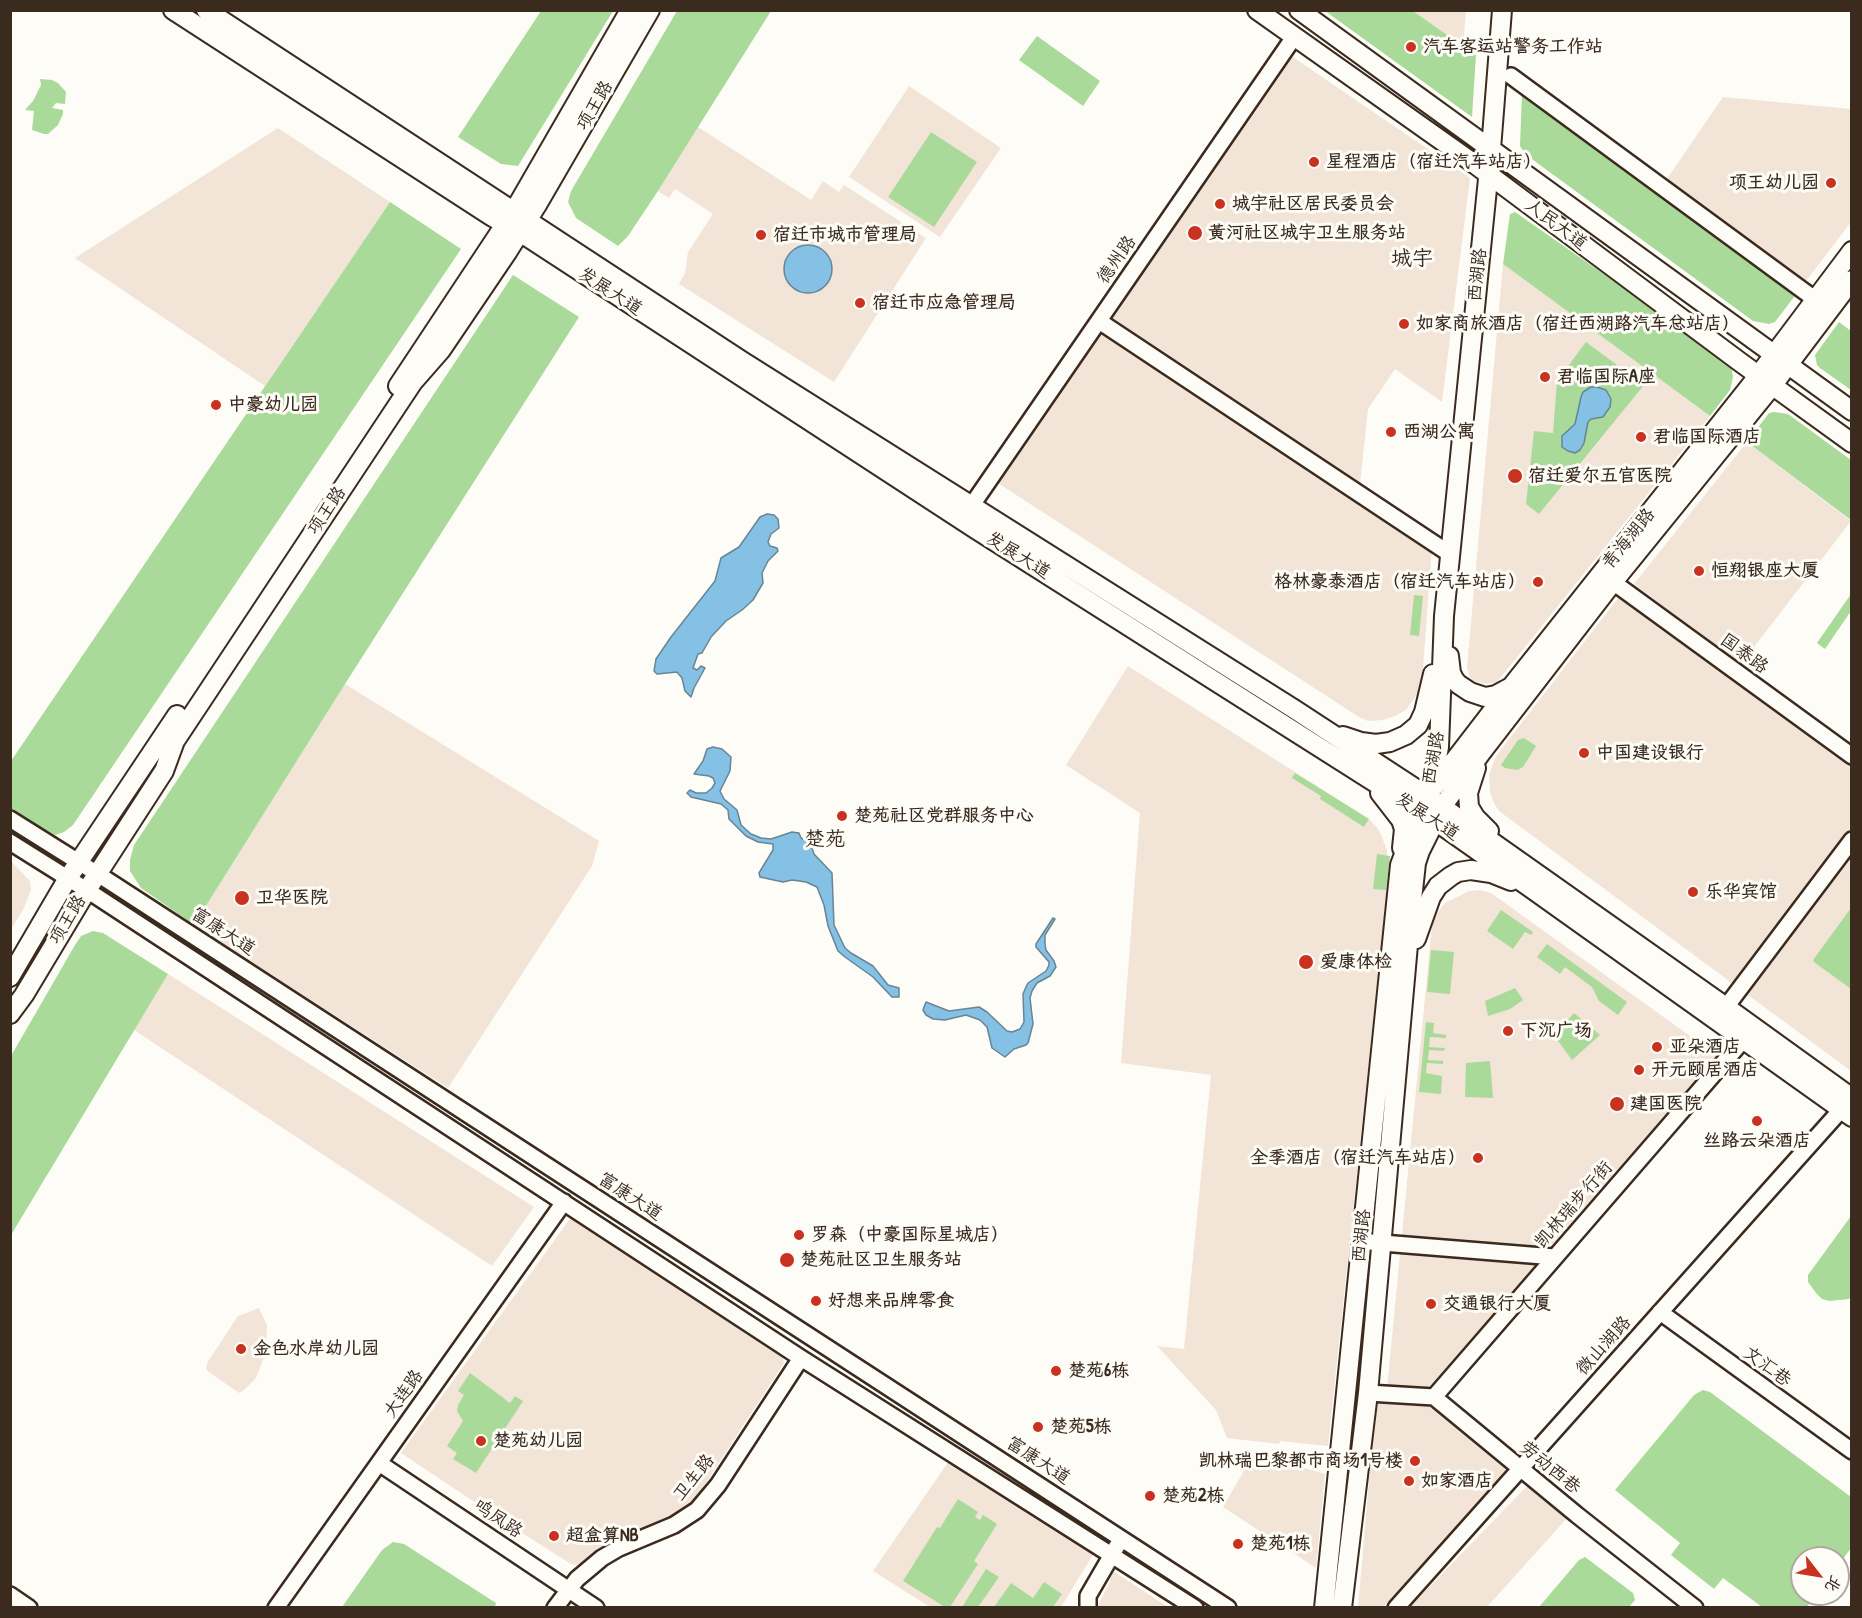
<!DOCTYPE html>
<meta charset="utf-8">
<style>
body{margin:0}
#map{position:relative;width:1862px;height:1618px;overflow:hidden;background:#fdfcf7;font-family:"Patrick Hand","LXGW WenKai TC",sans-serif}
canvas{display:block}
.frame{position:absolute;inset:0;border:12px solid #3b2a1e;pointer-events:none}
.north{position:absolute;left:1790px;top:1546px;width:60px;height:60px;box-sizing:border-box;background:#fdfcf7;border:2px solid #afa8a0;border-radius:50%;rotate:121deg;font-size:16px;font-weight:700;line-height:24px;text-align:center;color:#3b2a1e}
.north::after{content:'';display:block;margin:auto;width:21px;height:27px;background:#c8321e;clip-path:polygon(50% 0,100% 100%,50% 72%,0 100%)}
</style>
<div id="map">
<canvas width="1862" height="1618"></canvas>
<div class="frame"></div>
<div class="north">北</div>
</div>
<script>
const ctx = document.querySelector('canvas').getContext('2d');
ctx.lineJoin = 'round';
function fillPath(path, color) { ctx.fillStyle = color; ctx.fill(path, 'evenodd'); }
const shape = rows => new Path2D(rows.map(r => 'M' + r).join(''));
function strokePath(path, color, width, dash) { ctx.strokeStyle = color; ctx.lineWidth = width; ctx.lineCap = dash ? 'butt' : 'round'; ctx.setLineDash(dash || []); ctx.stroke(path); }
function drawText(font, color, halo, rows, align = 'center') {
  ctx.font = font + ' "Patrick Hand","LXGW WenKai TC",sans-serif'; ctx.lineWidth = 6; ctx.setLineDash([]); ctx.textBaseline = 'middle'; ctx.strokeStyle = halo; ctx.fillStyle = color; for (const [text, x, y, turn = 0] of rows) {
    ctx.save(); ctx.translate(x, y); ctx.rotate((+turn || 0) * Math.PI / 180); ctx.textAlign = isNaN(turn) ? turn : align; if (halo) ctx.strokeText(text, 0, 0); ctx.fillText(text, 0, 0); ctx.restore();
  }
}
const built = shape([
 [1413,11,1466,11,1463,46],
 [1290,55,1470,178,1442,402,1395,369,1368,409,1360,484,1111,317],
 [909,86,1001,148,940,237,849,177],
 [1723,97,1851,109,1851,222,1797,293,1658,192],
 [698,127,811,200,823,181,839,192,844,185,926,238,834,382,679,284,685,273,688,252,713,214,675,189,669,198,658,191],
 [278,128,390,202,265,386,75,258],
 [1503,264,1710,416,1497,682,1486,684,1474,681,1470,677,1467,668],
 [1095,325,1432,547,1422,681,1420,690,1406,710,1395,716,1383,720,1368,721,1359,717,990,478],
 [1747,442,1851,521,1741,664,1634,584],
 [1619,597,1851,765,1851,1071,1499,811,1494,803,1490,792,1489,775,1496,756],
 [1128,666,1369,819,1379,830,1387,850,1388,881,1328,1446,1280,1441,1279,1444,1227,1438,1216,1410,1157,1346,1184,1349,1211,1075,1121,1063,1140,813,1066,765],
 [345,684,599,841,592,866,448,1088,194,925],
 [11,861,30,881,31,890,23,910,11,929],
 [1480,890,1491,893,1722,1059,1437,1390,1387,1388,1432,926,1436,914,1445,903,1469,891],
 [168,974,534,1207,492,1266,134,1030],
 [572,1216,782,1354,784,1363,696,1498,675,1516,659,1524,635,1532,600,1548,587,1561,578,1565,571,1564,500,1519,401,1453],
 [259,1308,267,1325,266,1352,256,1378,243,1391,239,1393,209,1372,206,1369,207,1363,238,1316],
 [1376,1400,1435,1403,1512,1469,1383,1607,1358,1608],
 [1265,1450,1287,1463,1325,1474,1316,1568,1223,1507,1249,1462,1256,1466],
 [949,1461,1094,1553,1061,1607,930,1607,873,1571],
 [1529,1484,1568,1517,1487,1607,1409,1608],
 [1113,1571,1168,1607,1097,1607,1108,1586]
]);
const green = shape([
 [541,11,613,11,518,166,501,164,458,137],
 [677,11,771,11,658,191,628,236,618,246,576,218,568,202,571,191],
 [1325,11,1413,11,1476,55,1472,117],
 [1037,36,1100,81,1083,106,1019,60],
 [40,79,52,80,58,83,66,92,65,104,56,103,52,108,63,110,63,114,58,125,48,134,44,134,32,130,34,111,25,110,33,101,41,85],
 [1522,93,1797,293,1775,322,1769,324,1753,321,1525,154,1520,146],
 [931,132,977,162,934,227,888,197],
 [390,202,461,249,73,825,64,832,55,835,11,811,11,761],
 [1515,212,1721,356,1731,366,1733,377,1730,390,1710,416,1503,264,1510,214],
 [513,275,579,317,345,684,194,925,141,888,130,871,130,860,134,845],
 [1839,322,1851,331,1851,390,1820,368,1817,365,1815,355],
 [1586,342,1644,385,1539,514,1526,504,1534,431,1553,433,1557,381],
 [1774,412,1788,414,1851,460,1851,520,1747,442,1769,413],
 [1851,594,1851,611,1825,649,1817,643],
 [1414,595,1423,596,1419,636,1410,635],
 [1524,738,1536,746,1523,767,1517,770,1505,768,1501,765,1518,740],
 [1295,773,1369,819,1364,827,1320,799,1321,796,1292,778],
 [1377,854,1390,856,1386,890,1373,889],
 [1851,908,1851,989,1814,962,1813,960],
 [1501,910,1533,932,1531,935,1525,932,1513,949,1487,931],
 [93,931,103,933,168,974,11,1235,11,1056,75,945,81,936],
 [1547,944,1627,1002,1618,1015,1599,1001,1592,987,1565,967,1560,974,1537,957],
 [1431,950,1454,952,1450,994,1427,992],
 [1515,988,1523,1000,1510,1009,1488,1016,1485,1001],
 [1574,1013,1600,1035,1572,1060,1553,1034,1561,1027],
 [1426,1022,1434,1023,1433,1033,1446,1035,1446,1038,1430,1037,1429,1047,1445,1048,1444,1051,1429,1050,1428,1060,1443,1061,1443,1064,1427,1063,1426,1073,1442,1076,1441,1094,1419,1092],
 [1490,1061,1493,1098,1465,1097,1466,1063],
 [1851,1216,1851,1296,1849,1299,1829,1301,1822,1299,1816,1293,1808,1282,1808,1275],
 [470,1373,510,1403,515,1396,523,1401,476,1473,453,1459,457,1453,447,1446,463,1421,457,1411,458,1405,464,1395,458,1391],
 [1703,1390,1710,1392,1851,1497,1851,1548,1838,1566,1838,1558,1802,1558,1802,1594,1817,1594,1807,1607,1762,1607,1723,1578,1714,1589,1671,1555,1680,1543,1615,1490,1694,1395],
 [958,1499,978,1512,975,1517,980,1520,983,1515,997,1524,974,1561,978,1564,950,1607,945,1607,903,1581,937,1527,940,1528],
 [393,1542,404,1544,496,1603,495,1607,342,1607,382,1550],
 [1585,1557,1633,1593,1635,1600,1629,1607,1539,1607,1579,1560],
 [986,1569,999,1577,978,1607,962,1607],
 [1044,1582,1062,1594,1053,1607,994,1607,1011,1583,1033,1598]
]);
const water = shape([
 '784 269a24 24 0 1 1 48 0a24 24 0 1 1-48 0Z',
 [1591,387,1597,387,1606,390,1611,399,1610,407,1603,417,1591,419,1588,422,1584,443,1580,450,1575,453,1568,451,1562,447,1562,436,1575,424,1581,397,1583,392,1591,387],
 [767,514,774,515,778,519,779,528,771,534,768,542,770,546,777,548,778,551,768,561,762,573,763,583,753,600,742,610,726,621,711,637,702,653,698,654,693,668,697,670,701,666,705,668,694,688,691,697,685,691,682,678,677,672,657,674,654,671,656,659,671,637,715,581,721,558,739,547,760,517,767,514],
 [713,747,722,749,731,757,730,771,720,791,724,799,737,810,741,825,751,834,761,838,771,839,792,832,799,833,801,838,805,840,809,839,814,854,832,873,834,925,845,948,851,953,873,966,888,985,899,988,899,997,892,997,873,977,845,957,838,951,828,926,824,905,817,887,806,882,792,880,783,882,760,877,759,873,762,868,773,850,773,844,758,842,746,836,729,819,728,810,721,804,691,797,687,793,690,790,696,793,706,793,712,788,715,783,713,778,709,776,694,774,703,761,707,749,713,747],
 [1053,918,1055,919,1045,935,1045,944,1046,950,1054,961,1056,967,1050,976,1037,983,1032,991,1030,998,1033,1024,1028,1043,1026,1045,1014,1049,1005,1057,992,1048,987,1027,980,1020,966,1015,945,1020,933,1019,926,1015,923,1010,926,1002,949,1011,979,1007,987,1012,1007,1031,1012,1032,1020,1029,1024,1022,1023,994,1026,987,1028,983,1046,971,1049,965,1049,962,1036,947,1036,944,1053,918]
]);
const minor = shape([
 [1511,76,1816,300],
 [1099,321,1450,554],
 [972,505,1294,37],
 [1613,582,1852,756],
 [10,819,104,878,1228,1608],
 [10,842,93,894,801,1358,1195,1608],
 [1726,1007,1852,840],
 [1370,1242,1555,1257],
 [1660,1312,1852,1451],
 [1368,1393,1434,1397,1577,1515,1695,1608],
 [1434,1397,1744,1039],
 [379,1463,596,1608],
 [10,1595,29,1608],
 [276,1608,564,1202],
 [555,1608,577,1579,602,1558,619,1548,674,1525,697,1510,718,1485,801,1358],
 [1088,1608,1088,1596,1117,1546],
 [1396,1608,1848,1102]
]);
const major = shape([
 [173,10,491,216,529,238,977,530,1434,820,1532,889,1852,1117],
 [206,10,742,361,1294,709,1427,796,1726,1007,1852,1098],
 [1257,10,1476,165,1740,362,1852,443],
 [1299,10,1852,411],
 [398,386,514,211,630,10],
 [1449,656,1451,673,1454,679,1458,684,1470,692,1485,697,1496,695,1509,688],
 [1343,736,1361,742,1376,744,1390,742,1406,735,1418,725,1424,712,1433,674],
 [1476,768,1468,793,1469,807,1475,817,1489,831],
 [1434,787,1511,687,1758,376,1852,251],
 [1380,793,1401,820,1404,829,1402,848],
 [1416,939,1431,897,1438,886,1451,876,1458,872,1471,870,1491,873,1511,881],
 [10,977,68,878,177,715],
 [10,1014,24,995,87,890,164,771,175,741,413,382,441,350,508,251,537,205,650,10],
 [1324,1608,1400,865,1433,779,1439,747,1444,616,1491,149,1502,10],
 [1342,1608,1368,1393,1412,900,1416,863,1420,851,1442,807,1481,753,1613,582,1772,386,1852,280]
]);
const markers = [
 [1411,47,6,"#c8321e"],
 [1314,162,6,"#c8321e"],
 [1831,183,6,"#c8321e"],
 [1220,204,6,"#c8321e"],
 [1195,233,8,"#c8321e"],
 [761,235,6,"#c8321e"],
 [860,303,6,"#c8321e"],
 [1404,324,6,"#c8321e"],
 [1545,377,6,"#c8321e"],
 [216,405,6,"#c8321e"],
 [1391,432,6,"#c8321e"],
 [1641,437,6,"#c8321e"],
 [1515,476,8,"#c8321e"],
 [1699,571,6,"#c8321e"],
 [1538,582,6,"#c8321e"],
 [1584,753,6,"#c8321e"],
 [842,816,6,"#c8321e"],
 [1693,892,6,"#c8321e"],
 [242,898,8,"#c8321e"],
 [1306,962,8,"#c8321e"],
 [1508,1031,6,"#c8321e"],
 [1657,1047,6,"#c8321e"],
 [1639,1070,6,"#c8321e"],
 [1617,1104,8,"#c8321e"],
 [1757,1121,6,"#c8321e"],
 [1478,1158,6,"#c8321e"],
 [799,1235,6,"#c8321e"],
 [787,1260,8,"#c8321e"],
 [816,1301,6,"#c8321e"],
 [1431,1304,6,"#c8321e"],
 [241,1349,6,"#c8321e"],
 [1056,1371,6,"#c8321e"],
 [1038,1427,6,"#c8321e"],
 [481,1441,6,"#c8321e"],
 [1415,1461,6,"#c8321e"],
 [1409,1481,6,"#c8321e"],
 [1150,1496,6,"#c8321e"],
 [554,1536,6,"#c8321e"],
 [1238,1544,6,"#c8321e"]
];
const poiNames = [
 ["汽车客运站警务工作站",1423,47],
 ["星程酒店（宿迁汽车站店）",1326,162],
 ["项王幼儿园",1819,183,"right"],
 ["城宇社区居民委员会",1232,204],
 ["黄河社区城宇卫生服务站",1208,233],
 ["宿迁市城市管理局",773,235],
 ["宿迁市应急管理局",872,303],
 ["如家商旅酒店（宿迁西湖路汽车总站店）",1416,324],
 ["君临国际A座",1557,377],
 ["中豪幼儿园",228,405],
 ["西湖公寓",1403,432],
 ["君临国际酒店",1653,437],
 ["宿迁爱尔五官医院",1528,476],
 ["恒翔银座大厦",1711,571],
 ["格林豪泰酒店（宿迁汽车站店）",1526,582,"right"],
 ["中国建设银行",1596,753],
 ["楚苑社区党群服务中心",854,816],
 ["乐华宾馆",1705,892],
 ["卫华医院",256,898],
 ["爱康体检",1320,962],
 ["下沉广场",1520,1031],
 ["亚朵酒店",1669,1047],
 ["开元颐居酒店",1651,1070],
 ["建国医院",1630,1104],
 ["丝路云朵酒店",1757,1141,"center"],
 ["全季酒店（宿迁汽车站店）",1466,1158,"right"],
 ["罗森（中豪国际星城店）",811,1235],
 ["楚苑社区卫生服务站",800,1260],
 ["好想来品牌零食",828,1301],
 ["交通银行大厦",1443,1304],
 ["金色水岸幼儿园",253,1349],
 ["楚苑6栋",1068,1371],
 ["楚苑5栋",1050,1427],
 ["楚苑幼儿园",493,1441],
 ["凯林瑞巴黎都市商场1号楼",1403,1461,"right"],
 ["如家酒店",1421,1481],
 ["楚苑2栋",1162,1496],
 ["超盒算NB",566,1536],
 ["楚苑1栋",1250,1544]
];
const streetNames = [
 ["项王路",595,106,-60],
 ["人民大道",1556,225,37],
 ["德州路",1117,260,-55],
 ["西湖路",1478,275,-84],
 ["发展大道",610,292,33],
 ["项王路",327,511,-56],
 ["青海湖路",1629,539,-51],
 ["发展大道",1018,556,32],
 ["国泰路",1744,654,36],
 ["西湖路",1434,758,-80],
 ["发展大道",1427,817,33],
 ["项王路",68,920,-59],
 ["富康大道",223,932,33],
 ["富康大道",630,1197,33],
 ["凯林瑞步行街",1574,1205,-49],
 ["西湖路",1362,1236,-84],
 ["微山湖路",1604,1346,-48],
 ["文汇巷",1767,1367,36],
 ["大连路",404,1394,-55],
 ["富康大道",1038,1461,33],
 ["劳动西巷",1550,1468,39],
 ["卫生路",694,1478,-51],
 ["鸣凤路",498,1519,34]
];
const quarterNames = [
 ["城宇",1412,259],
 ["楚苑",825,840]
];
fillPath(built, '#f3e4d8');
fillPath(green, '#aada9a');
fillPath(water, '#84c1e4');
strokePath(water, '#678595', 1.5);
strokePath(minor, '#3b2a1e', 20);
strokePath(major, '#3b2a1e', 22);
strokePath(minor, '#fdfcf7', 15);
strokePath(major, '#fdfcf7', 18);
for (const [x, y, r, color] of markers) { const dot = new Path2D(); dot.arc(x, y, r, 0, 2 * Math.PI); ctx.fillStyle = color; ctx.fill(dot); strokePath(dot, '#fdfcf7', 2); }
drawText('bold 18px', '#3b2a1e', '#fdfcf7', poiNames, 'left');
drawText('18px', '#3b2a1e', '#fdfcf7', streetNames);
drawText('21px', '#3b2a1e', '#fdfcf7', quarterNames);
</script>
